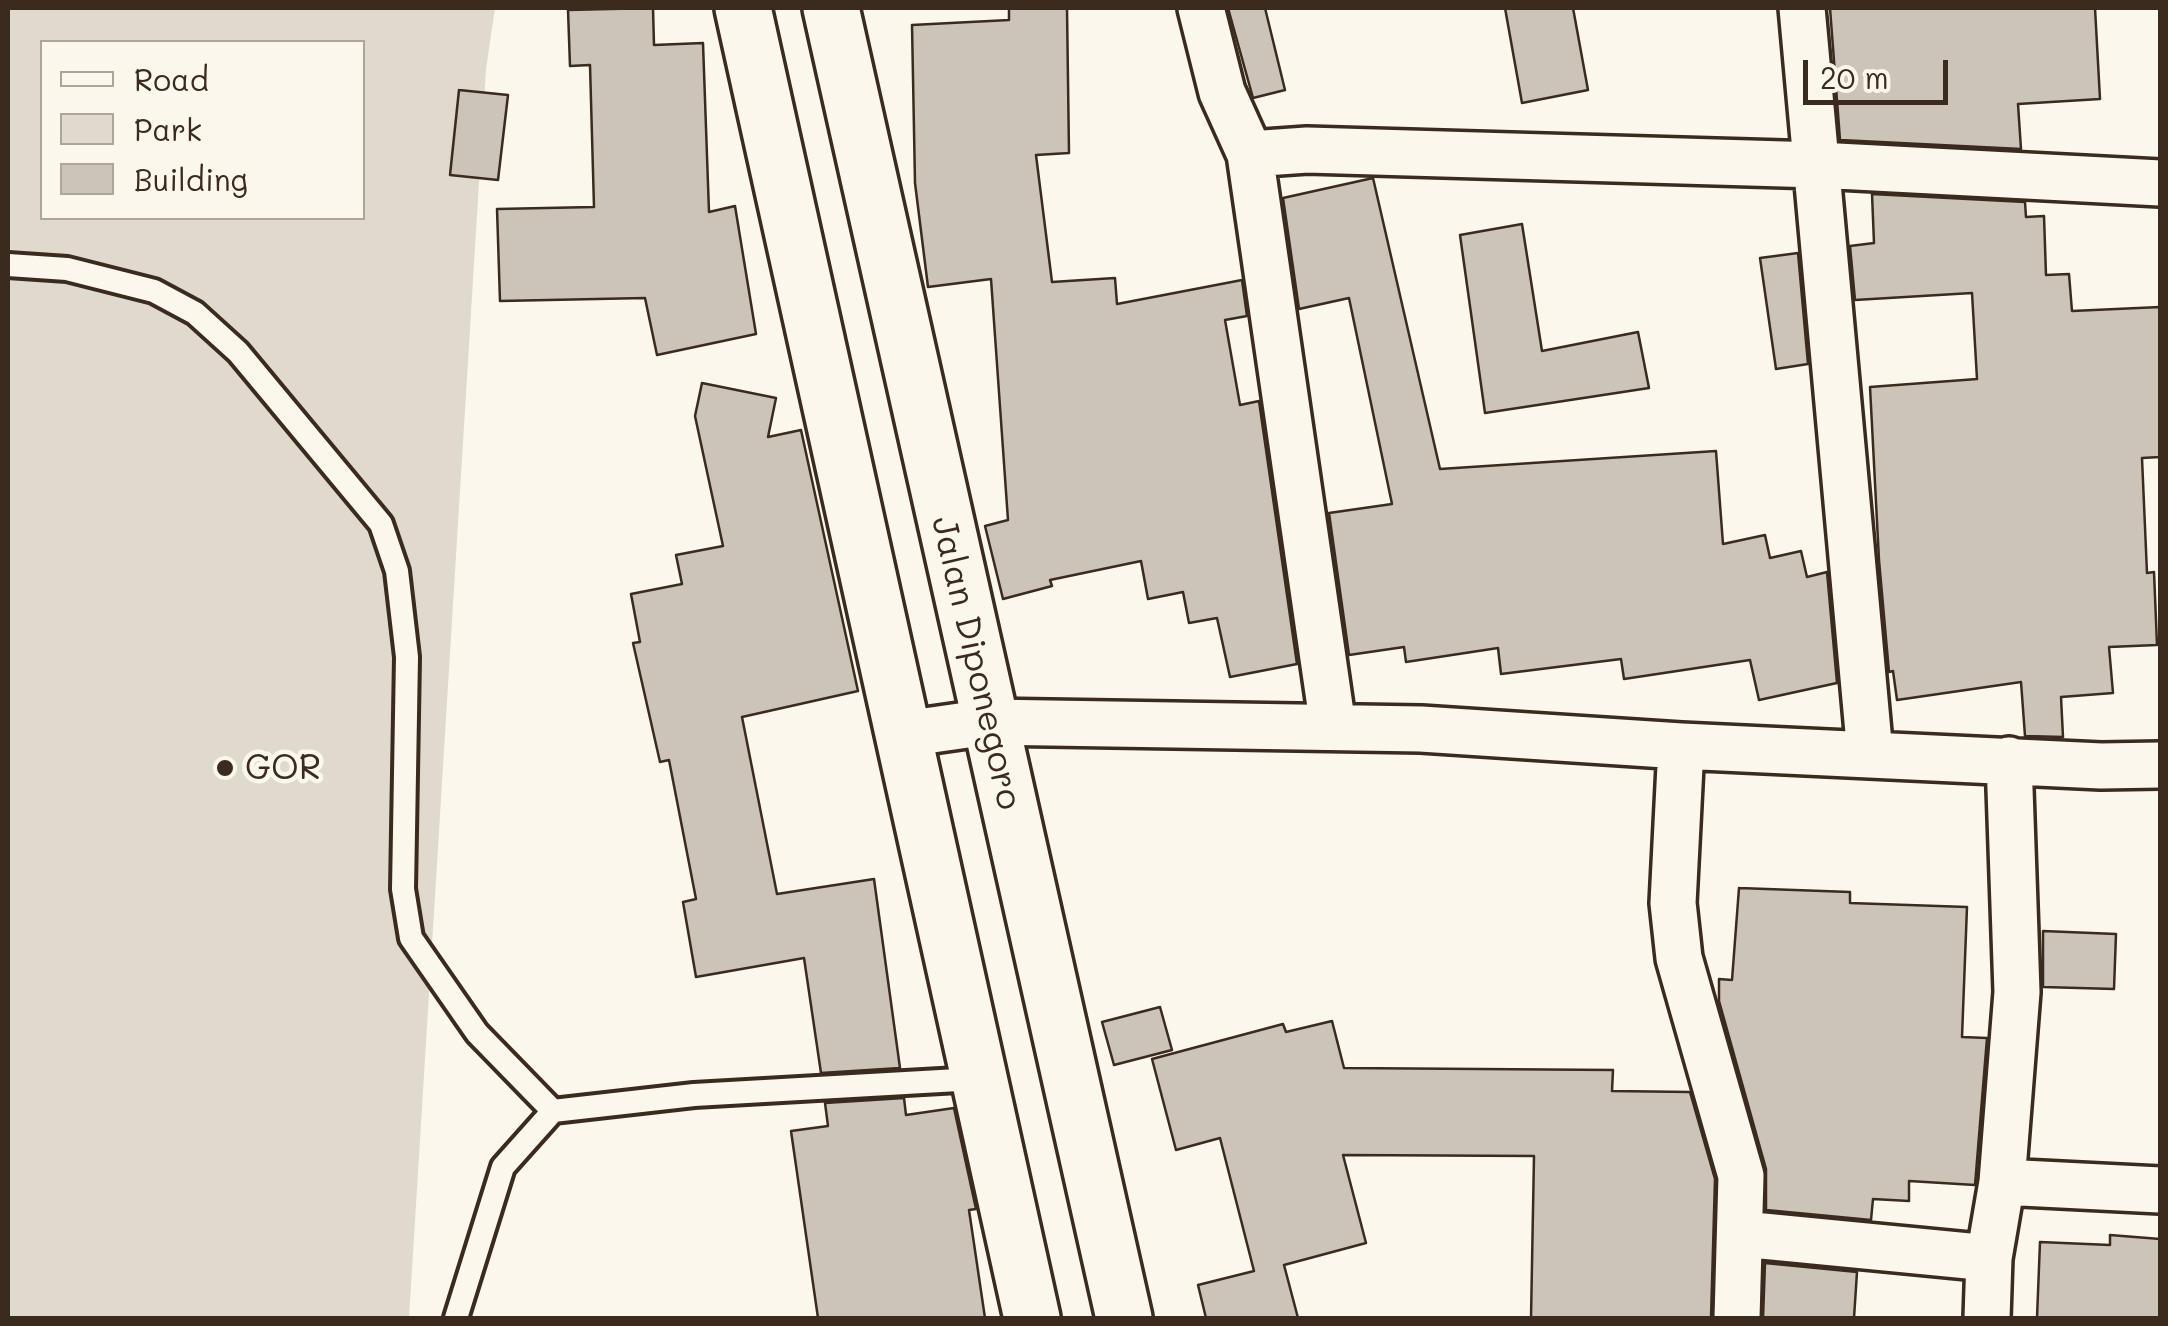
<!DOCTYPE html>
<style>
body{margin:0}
#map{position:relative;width:2168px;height:1326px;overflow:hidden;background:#fbf7ec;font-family:Mali,sans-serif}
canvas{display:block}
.frame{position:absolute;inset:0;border:10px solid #3b2a1e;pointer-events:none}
.legend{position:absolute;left:40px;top:40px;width:325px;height:180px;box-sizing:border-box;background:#fbf7ec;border:2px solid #aea59a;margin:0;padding:12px 18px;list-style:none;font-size:30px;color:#3b2a1e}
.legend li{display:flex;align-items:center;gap:20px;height:50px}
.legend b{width:50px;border:2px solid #aea59a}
.scale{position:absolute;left:1803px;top:60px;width:145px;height:45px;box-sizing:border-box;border:5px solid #3b2a1e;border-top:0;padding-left:12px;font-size:30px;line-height:35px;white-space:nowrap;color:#3b2a1e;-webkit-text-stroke:8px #fbf7ec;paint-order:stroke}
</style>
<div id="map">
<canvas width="2168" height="1326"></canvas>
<div class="frame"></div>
<ul class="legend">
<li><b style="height:12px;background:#fbf7ec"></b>Road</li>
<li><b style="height:28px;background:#dfd9ce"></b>Park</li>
<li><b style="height:28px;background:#ccc4b9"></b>Building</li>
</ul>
<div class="scale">20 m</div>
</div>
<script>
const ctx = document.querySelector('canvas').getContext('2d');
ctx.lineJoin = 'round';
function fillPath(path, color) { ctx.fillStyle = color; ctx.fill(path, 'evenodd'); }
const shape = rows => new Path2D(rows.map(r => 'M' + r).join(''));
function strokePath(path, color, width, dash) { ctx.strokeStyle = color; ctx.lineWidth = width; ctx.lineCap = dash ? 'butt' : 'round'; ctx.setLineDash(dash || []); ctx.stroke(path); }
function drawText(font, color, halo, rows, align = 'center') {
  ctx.font = font + ' Mali,sans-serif'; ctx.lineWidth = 9; ctx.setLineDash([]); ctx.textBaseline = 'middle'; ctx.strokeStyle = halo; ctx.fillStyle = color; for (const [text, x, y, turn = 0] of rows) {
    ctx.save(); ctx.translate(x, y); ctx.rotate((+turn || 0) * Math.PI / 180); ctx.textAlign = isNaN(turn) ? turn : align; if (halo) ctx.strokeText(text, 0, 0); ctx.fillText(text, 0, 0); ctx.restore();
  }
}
const green = shape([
 [8,8,495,8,486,69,409,1318,8,1318],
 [42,42,362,42,362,218,42,218]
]);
const building = shape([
 [653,8,654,45,703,43,709,212,735,206,756,334,657,355,645,298,500,301,497,209,594,207,590,65,570,66,568,10,653,8],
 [1009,8,1067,8,1069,153,1036,155,1052,282,1115,278,1117,304,1242,280,1247,316,1225,320,1240,405,1259,401,1297,664,1230,677,1217,618,1189,623,1183,592,1148,599,1141,561,1050,580,1052,586,1003,599,985,526,1008,520,991,279,928,287,915,183,912,25,1009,20,1009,8],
 [1228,8,1265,8,1285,90,1253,98,1228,8],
 [1505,8,1573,8,1588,90,1522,103,1505,8],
 [1830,8,2095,8,2100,99,2018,104,2021,149,1840,140,1830,8],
 [459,90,508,95,498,180,450,175,459,90],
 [1373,178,1440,469,1716,451,1723,544,1765,535,1770,558,1801,551,1807,577,1827,572,1837,683,1759,700,1750,660,1624,679,1621,659,1501,674,1498,648,1406,662,1404,647,1349,655,1329,513,1392,504,1349,298,1299,309,1283,198,1373,178],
 [1872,194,2025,202,2026,217,2044,216,2046,275,2069,274,2072,311,2160,307,2160,457,2142,458,2147,573,2154,572,2157,645,2109,647,2113,693,2061,697,2063,737,2025,736,2021,682,1897,700,1893,671,1889,672,1879,560,1870,387,1977,379,1972,293,1855,300,1850,246,1874,243,1872,194],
 [1522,224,1542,351,1638,332,1649,388,1485,413,1460,235,1522,224],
 [1798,253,1808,364,1776,369,1760,258,1798,253],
 [702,383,776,398,768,437,801,430,858,691,742,717,777,894,874,879,900,1068,821,1073,804,958,696,977,683,902,696,899,669,760,660,762,633,643,640,642,631,594,682,584,676,555,723,546,695,416,702,383],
 [1739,888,1850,892,1850,903,1967,907,1962,1037,1987,1038,1975,1185,1909,1181,1909,1201,1873,1199,1871,1220,1766,1210,1766,1169,1719,1001,1719,979,1732,980,1739,888],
 [2043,931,2116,934,2114,989,2043,987,2043,931],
 [1160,1007,1172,1050,1114,1065,1102,1022,1160,1007],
 [1332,1021,1344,1068,1613,1070,1612,1091,1690,1092,1715,1179,1711,1318,1531,1318,1534,1156,1343,1155,1366,1243,1284,1265,1298,1318,1206,1318,1198,1285,1254,1271,1220,1138,1176,1150,1152,1059,1283,1024,1286,1032,1332,1021],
 [904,1098,906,1115,954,1108,976,1209,969,1210,985,1318,818,1318,791,1131,828,1126,825,1103,904,1098],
 [2110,1235,2160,1239,2160,1318,2037,1318,2040,1242,2110,1245,2110,1235],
 [1765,1263,1857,1272,1854,1318,1763,1318,1765,1263]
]);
const service = shape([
 [8,265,67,269,154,291,195,313,238,352,381,524,397,571,407,657,403,889,411,938,477,1033,553,1111],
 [456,1318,503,1167,553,1111,694,1095,976,1079]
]);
const minor = shape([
 [1201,8,1222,92,1250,154,1307,150,1818,165,2160,183],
 [1802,8,1870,754],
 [1250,154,1333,727],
 [904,734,988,722,1421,729,1681,746,2101,766,2160,765],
 [1681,746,1673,903,1679,958,1741,1176,1737,1318],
 [2002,1182,2160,1190],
 [1742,1234,1989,1258],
 [1987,1318,1989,1258,2002,1182,2017,992,2009,760]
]);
const primary = shape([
 [743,8,1032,1318],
 [831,8,1124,1318]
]);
const markers = [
 [225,768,10,"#3b2a1e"]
];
const streetNames = [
 ["Jalan Diponegoro",976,663,77]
];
const poiNames = [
 ["GOR",245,768]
];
fillPath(green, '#dfd9ce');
fillPath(building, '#ccc4b9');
strokePath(building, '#3b2a1e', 2.5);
strokePath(service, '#3b2a1e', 30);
strokePath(minor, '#3b2a1e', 52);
strokePath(primary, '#3b2a1e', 62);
strokePath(service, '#fbf7ec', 22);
strokePath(minor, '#fbf7ec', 45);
strokePath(primary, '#fbf7ec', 55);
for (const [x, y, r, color] of markers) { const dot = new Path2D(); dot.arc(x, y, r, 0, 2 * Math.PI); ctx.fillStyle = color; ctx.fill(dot); strokePath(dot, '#fbf7ec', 4); }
drawText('35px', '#3b2a1e', '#fbf7ec', streetNames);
drawText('35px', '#3b2a1e', '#fbf7ec', poiNames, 'left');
</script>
